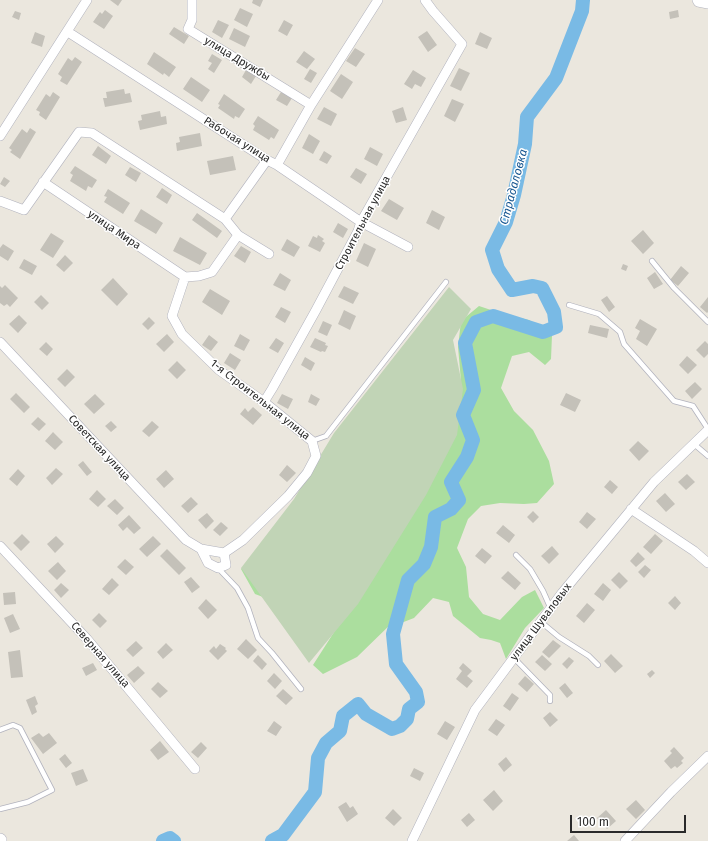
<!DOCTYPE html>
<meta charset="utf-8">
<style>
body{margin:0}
#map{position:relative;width:708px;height:841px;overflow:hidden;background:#ebe7de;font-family:"Fira Sans",sans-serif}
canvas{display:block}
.scale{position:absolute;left:570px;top:815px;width:116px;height:18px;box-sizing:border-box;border:2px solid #2a2a2a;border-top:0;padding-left:5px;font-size:12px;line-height:14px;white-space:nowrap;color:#2a2a2a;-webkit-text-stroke:3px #fff;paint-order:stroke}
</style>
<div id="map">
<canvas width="708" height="841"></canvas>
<div class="scale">100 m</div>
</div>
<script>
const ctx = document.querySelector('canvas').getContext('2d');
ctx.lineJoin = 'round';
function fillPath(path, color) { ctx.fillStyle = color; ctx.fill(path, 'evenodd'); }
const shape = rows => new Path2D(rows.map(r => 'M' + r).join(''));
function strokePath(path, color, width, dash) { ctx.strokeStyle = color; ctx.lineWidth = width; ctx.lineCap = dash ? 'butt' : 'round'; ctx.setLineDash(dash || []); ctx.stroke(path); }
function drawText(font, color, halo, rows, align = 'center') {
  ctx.font = font + ' "Fira Sans",sans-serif'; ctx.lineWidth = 3; ctx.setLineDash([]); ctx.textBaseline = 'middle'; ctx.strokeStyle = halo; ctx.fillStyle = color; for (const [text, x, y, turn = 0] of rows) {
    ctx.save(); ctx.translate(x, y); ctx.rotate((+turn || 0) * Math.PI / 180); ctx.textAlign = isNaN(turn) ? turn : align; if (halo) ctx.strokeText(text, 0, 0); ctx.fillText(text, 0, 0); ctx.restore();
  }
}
const green = shape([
 [479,306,503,314,529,320,552,335,551,359,545,365,529,352,512,356,501,388,514,411,533,430,549,461,554,484,537,503,524,504,500,503,481,506,468,519,457,548,466,567,469,597,483,614,500,620,522,597,535,590,544,608,525,628,506,659,500,643,491,640,480,638,453,616,449,602,433,598,414,618,401,623,394,621,357,657,323,674,313,665,361,590,279,603,255,594,241,569,300,505,461,381,458,347,461,321]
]);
const cemetery = shape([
 [449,287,471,309,453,340,463,389,457,435,426,495,358,604,309,663,241,568,294,499,334,433]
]);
const river = shape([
 [163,841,170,838,174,841],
 [272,841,283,835,315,792,318,758,326,743,340,731,343,716,358,704,366,714,392,729,400,726,407,719,409,709,418,702,416,692,396,664,393,634,408,580,424,564,431,547,435,517,451,509,459,500,451,482,467,457,473,440,463,415,474,390,465,343,476,322,493,316,543,332,556,327,554,312,542,288,533,286,512,290,498,269,492,250,506,222,514,195,525,144,527,117,556,78,582,11,583,0]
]);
const building = shape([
 [110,0,122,0,118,6],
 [253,0,263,0,260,7,252,3],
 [240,8,253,14,247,27,234,20],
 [105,10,113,16,104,29,93,22,100,12,102,14],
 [678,10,679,17,670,19,669,12],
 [15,11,21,13,19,20,12,17],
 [218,20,229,25,222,38,212,32],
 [284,20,293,25,287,36,278,31],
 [174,27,189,36,184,44,169,34],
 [234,28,250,36,245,47,229,39],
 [427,31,437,45,428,52,418,37],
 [35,32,45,36,42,47,31,43],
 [480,32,492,38,487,49,475,44],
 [355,48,365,54,356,67,346,61],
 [304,51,315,59,307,69,296,62],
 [154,52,176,67,169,77,164,73,163,75,147,64],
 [212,54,222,60,214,73,208,69,212,63,208,61],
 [75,57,82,62,67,85,60,81,62,77,58,74,68,58,72,61],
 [459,68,470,73,461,91,450,86],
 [310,69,317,73,311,83,304,79],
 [246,70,256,76,251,84,242,77],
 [413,70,426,78,421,87,415,84,412,89,404,84],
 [341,74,353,82,342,99,330,91],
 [191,77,210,90,202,102,183,89],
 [124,89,125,94,130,93,132,102,105,107,103,98,107,98,106,92],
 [53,92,60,97,46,120,39,115,40,112,36,110,46,94,50,97],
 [281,92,292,98,287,106,276,100],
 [224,94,245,109,239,118,235,116,234,119,218,108,220,105,218,104],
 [452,99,464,104,455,122,444,116],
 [324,107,337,114,331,126,317,119],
 [403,107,407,120,396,123,392,111],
 [160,111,161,117,166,116,167,124,140,130,138,121,142,120,141,115],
 [258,116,279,130,274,139,271,137,269,140,253,130,255,126,253,124],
 [30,128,36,132,20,159,10,152,12,150,9,148,22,129,27,133],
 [200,133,202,146,177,151,176,143,180,142,179,137],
 [309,134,320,141,313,154,302,148],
 [98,146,111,156,106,164,92,155],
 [370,147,383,154,377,166,364,159],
 [324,151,332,156,327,164,319,160],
 [233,156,236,170,210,175,207,161],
 [75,166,97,180,92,188,88,186,86,191,70,181,73,175,70,173],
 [130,167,141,173,136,182,125,175],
 [356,168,367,174,361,184,350,177],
 [4,177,10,181,5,187,0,184],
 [162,188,172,195,167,204,156,197],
 [108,189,130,203,123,214,104,202,107,197,104,196],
 [389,199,404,208,397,220,381,211],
 [141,209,163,223,156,234,134,221],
 [432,210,445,217,439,230,426,223],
 [197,213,222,231,217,238,192,220],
 [338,223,348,229,343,238,333,232],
 [643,230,654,243,643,254,631,241],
 [51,233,64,241,53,258,40,250],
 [318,235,324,239,322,241,325,243,320,252,308,246,313,236,317,238],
 [180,237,207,253,200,265,173,251],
 [287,239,300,247,294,257,281,250],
 [364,243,376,249,368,267,356,261],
 [3,244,14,251,8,261,0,256,0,248],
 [241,246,251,252,245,263,234,256],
 [65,255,73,263,64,272,56,265],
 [24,259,37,266,32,275,19,268],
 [623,264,628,266,626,271,621,269],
 [681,266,689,273,678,286,670,280],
 [655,272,663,284,654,289,647,278],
 [280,273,291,280,285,291,273,285],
 [113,278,128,294,117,306,101,290],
 [5,285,18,298,10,307,7,304,4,306,0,303,0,286,2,288],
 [344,286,359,293,353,304,338,297],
 [210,289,230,301,222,315,202,302],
 [41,295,49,303,42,310,34,302],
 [607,296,615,307,609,312,601,300],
 [708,297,708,312,707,313,700,307],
 [281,307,291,312,285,323,275,317],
 [344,310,356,316,350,330,338,324],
 [19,315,27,323,18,333,9,324],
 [149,317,155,323,148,330,142,324],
 [640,319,657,329,647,346,636,339,640,331,635,328],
 [323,321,332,325,327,336,318,332],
 [590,325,609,329,607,338,588,333],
 [167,334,174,342,164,352,156,344],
 [240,334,250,340,244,351,234,346],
 [209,335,218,342,211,351,202,345],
 [276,338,284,343,278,353,269,348],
 [315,338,326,343,325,345,328,346,325,352,322,351,321,352,310,347],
 [705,341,708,344,708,354,704,358,696,350],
 [46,342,53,349,47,356,39,349],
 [230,353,241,360,235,370,224,363],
 [687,356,697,365,688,374,679,365],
 [305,357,315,363,311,371,301,365],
 [177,361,186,370,177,379,168,370],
 [67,369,75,377,65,387,57,379],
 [695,382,702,389,692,399,685,391],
 [16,393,30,407,24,413,10,399],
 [566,393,581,400,575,412,560,405],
 [95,394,105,404,94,414,84,404],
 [282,394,293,399,288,409,277,403],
 [311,394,320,399,316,406,308,402],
 [253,407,262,415,253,425,240,414,245,408,248,412],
 [38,417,46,424,39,431,31,424],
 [111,421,117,427,111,432,105,426],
 [152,421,159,427,149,437,142,431],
 [53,432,63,442,55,450,45,441],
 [638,441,649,451,639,461,629,450],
 [83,461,92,472,87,476,78,465],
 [287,465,296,473,287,482,279,475],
 [56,468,63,474,52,485,46,478],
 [18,469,25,476,17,486,9,479],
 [166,470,174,479,164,488,156,479],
 [687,474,695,482,686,490,678,482],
 [610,480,618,487,612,494,604,487],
 [97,490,106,499,98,507,89,499],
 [665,493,675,504,666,512,656,501],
 [191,497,198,504,188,513,181,506],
 [115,499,124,508,117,515,107,506],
 [533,511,539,517,533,523,527,517],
 [587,512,596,519,587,529,579,522],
 [207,513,214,521,206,529,198,520],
 [129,515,141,528,134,534,127,527,123,531,118,525],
 [221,522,228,528,220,536,213,530],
 [503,525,515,535,509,543,496,533],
 [22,534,30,542,21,551,13,543],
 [655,534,663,541,651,554,643,547],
 [56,536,64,544,55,553,47,544],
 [153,536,161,544,147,557,139,549],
 [552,546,559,554,549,564,541,556],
 [482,548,492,556,485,564,475,556],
 [167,549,186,568,179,575,160,556],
 [638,552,645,559,636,567,630,561],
 [125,559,134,567,126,575,117,567],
 [58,562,66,571,57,580,48,571],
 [645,565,651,570,644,578,638,572],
 [508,571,521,583,515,590,501,578],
 [619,572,628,581,620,589,611,580],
 [191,577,200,587,192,593,184,582],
 [112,578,119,585,109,595,102,589],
 [61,583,69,590,61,598,54,590],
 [603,583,611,590,603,601,594,594],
 [15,592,16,604,4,605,3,593],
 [675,596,681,603,675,610,668,603],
 [206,599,217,610,208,619,198,608],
 [587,603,595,610,584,623,576,616],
 [99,613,107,621,100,628,92,620],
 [13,614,20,629,10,633,4,618],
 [246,639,257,650,248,659,237,649],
 [553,640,561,646,549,658,542,652],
 [136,641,143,648,133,657,126,650],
 [166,643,173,650,163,659,157,652],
 [220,644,226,648,225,649,227,651,218,660,209,651,214,646,216,649],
 [20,650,23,677,11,678,8,652],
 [611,654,623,666,615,673,604,661],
 [258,655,267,664,262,670,253,661],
 [542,655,552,664,545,671,535,662],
 [569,657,574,661,567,669,562,664],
 [93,663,97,670,86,676,82,668],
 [463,663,472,671,467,676,473,681,467,688,456,679,462,671,459,668],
 [138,666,145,673,134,683,127,675],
 [652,670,655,673,650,678,647,674],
 [274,673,282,681,275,689,267,681],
 [525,676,534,684,527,692,518,684],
 [158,682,168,691,160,698,151,689],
 [565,683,573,693,567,698,559,688],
 [283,689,293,698,286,705,276,696],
 [512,693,519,698,510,711,503,706],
 [35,696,38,704,35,706,37,712,32,715,26,700],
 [550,712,558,720,550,727,543,718],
 [496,719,505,725,497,736,488,730],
 [274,721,282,727,276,736,267,731],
 [445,721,455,727,447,740,437,734],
 [39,733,43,737,49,733,57,743,43,754,31,738],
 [160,741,169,752,158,760,150,750],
 [201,742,207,748,198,758,191,752],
 [674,747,684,758,681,761,683,763,677,768,675,766,671,769,664,761,672,753,670,751],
 [65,754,72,763,66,768,59,759],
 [506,757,512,765,504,772,498,764],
 [414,768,424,773,420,781,410,776],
 [83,769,88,781,76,786,71,773],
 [494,790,503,801,493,811,483,800],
 [636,800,645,810,636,819,626,809],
 [346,802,350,808,353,806,358,814,347,822,338,807],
 [393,809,402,818,394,826,385,818],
 [606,810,616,821,607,829,597,818],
 [469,813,475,820,467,827,461,820],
 [574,835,579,841,567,841]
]);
const lane = shape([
 [652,261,674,288,708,322],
 [569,305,599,314,620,332,624,344,674,401,693,406,708,429],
 [312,441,326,436,446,282],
 [694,444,708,456],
 [516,555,530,569,543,591,551,609],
 [218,568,237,588,248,608,258,638,272,653,301,689],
 [541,622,559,637,589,656,598,665],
 [514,658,550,695,550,701],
 [0,730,13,725,20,728,52,790,28,802,0,809]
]);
const street = shape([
 [192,0,192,20,188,29,311,105],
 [697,0,698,2,708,4],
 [68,32,267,160,277,165,361,222,408,247],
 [0,136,87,0],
 [277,165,311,105,378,0],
 [43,182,185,277],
 [0,201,24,210,79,132,92,133,225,219,238,235,269,254],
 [225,219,267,160],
 [185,277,172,316,182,334,219,370,264,402,312,441,316,456,307,473,288,496,243,540,224,553],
 [185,277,199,276,212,272,238,235],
 [0,342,186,540,201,549,224,553,226,565,218,568,208,563,201,549],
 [264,402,272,389,316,310,358,231,361,222,462,44,433,11,425,0],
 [631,509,694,551,708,563],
 [0,546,87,639,195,769],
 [412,841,475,710,562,593,654,482,708,430],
 [625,841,671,792,708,756]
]);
const secondary = shape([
 [0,840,0,841]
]);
const streetNames = [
 ["улица Дружбы",237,59,31],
 ["Рабочая улица",237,140,32],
 ["Строительная улица",363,223,-62],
 ["улица Мира",114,230,34],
 ["1-я Строительная улица",260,400,38],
 ["Советская улица",99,448,47],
 ["улица Шуваловых",541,622,-53],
 ["Северная улица",100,655,49]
];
const waterNames = [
 ["Страдаловка",514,187,-75]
];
fillPath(green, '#abde9e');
fillPath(cemetery, '#c1d4b6');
strokePath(river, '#79bae5', 14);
fillPath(building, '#c4c1b9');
strokePath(lane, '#b1b2bd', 6);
strokePath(street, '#b1b2bd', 10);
strokePath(secondary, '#b1b2bd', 14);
strokePath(lane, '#fff', 4.5);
strokePath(street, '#fff', 9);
strokePath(secondary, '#fff', 13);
drawText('11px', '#2a2a2a', '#fff', streetNames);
drawText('italic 12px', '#185791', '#fff', waterNames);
</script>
